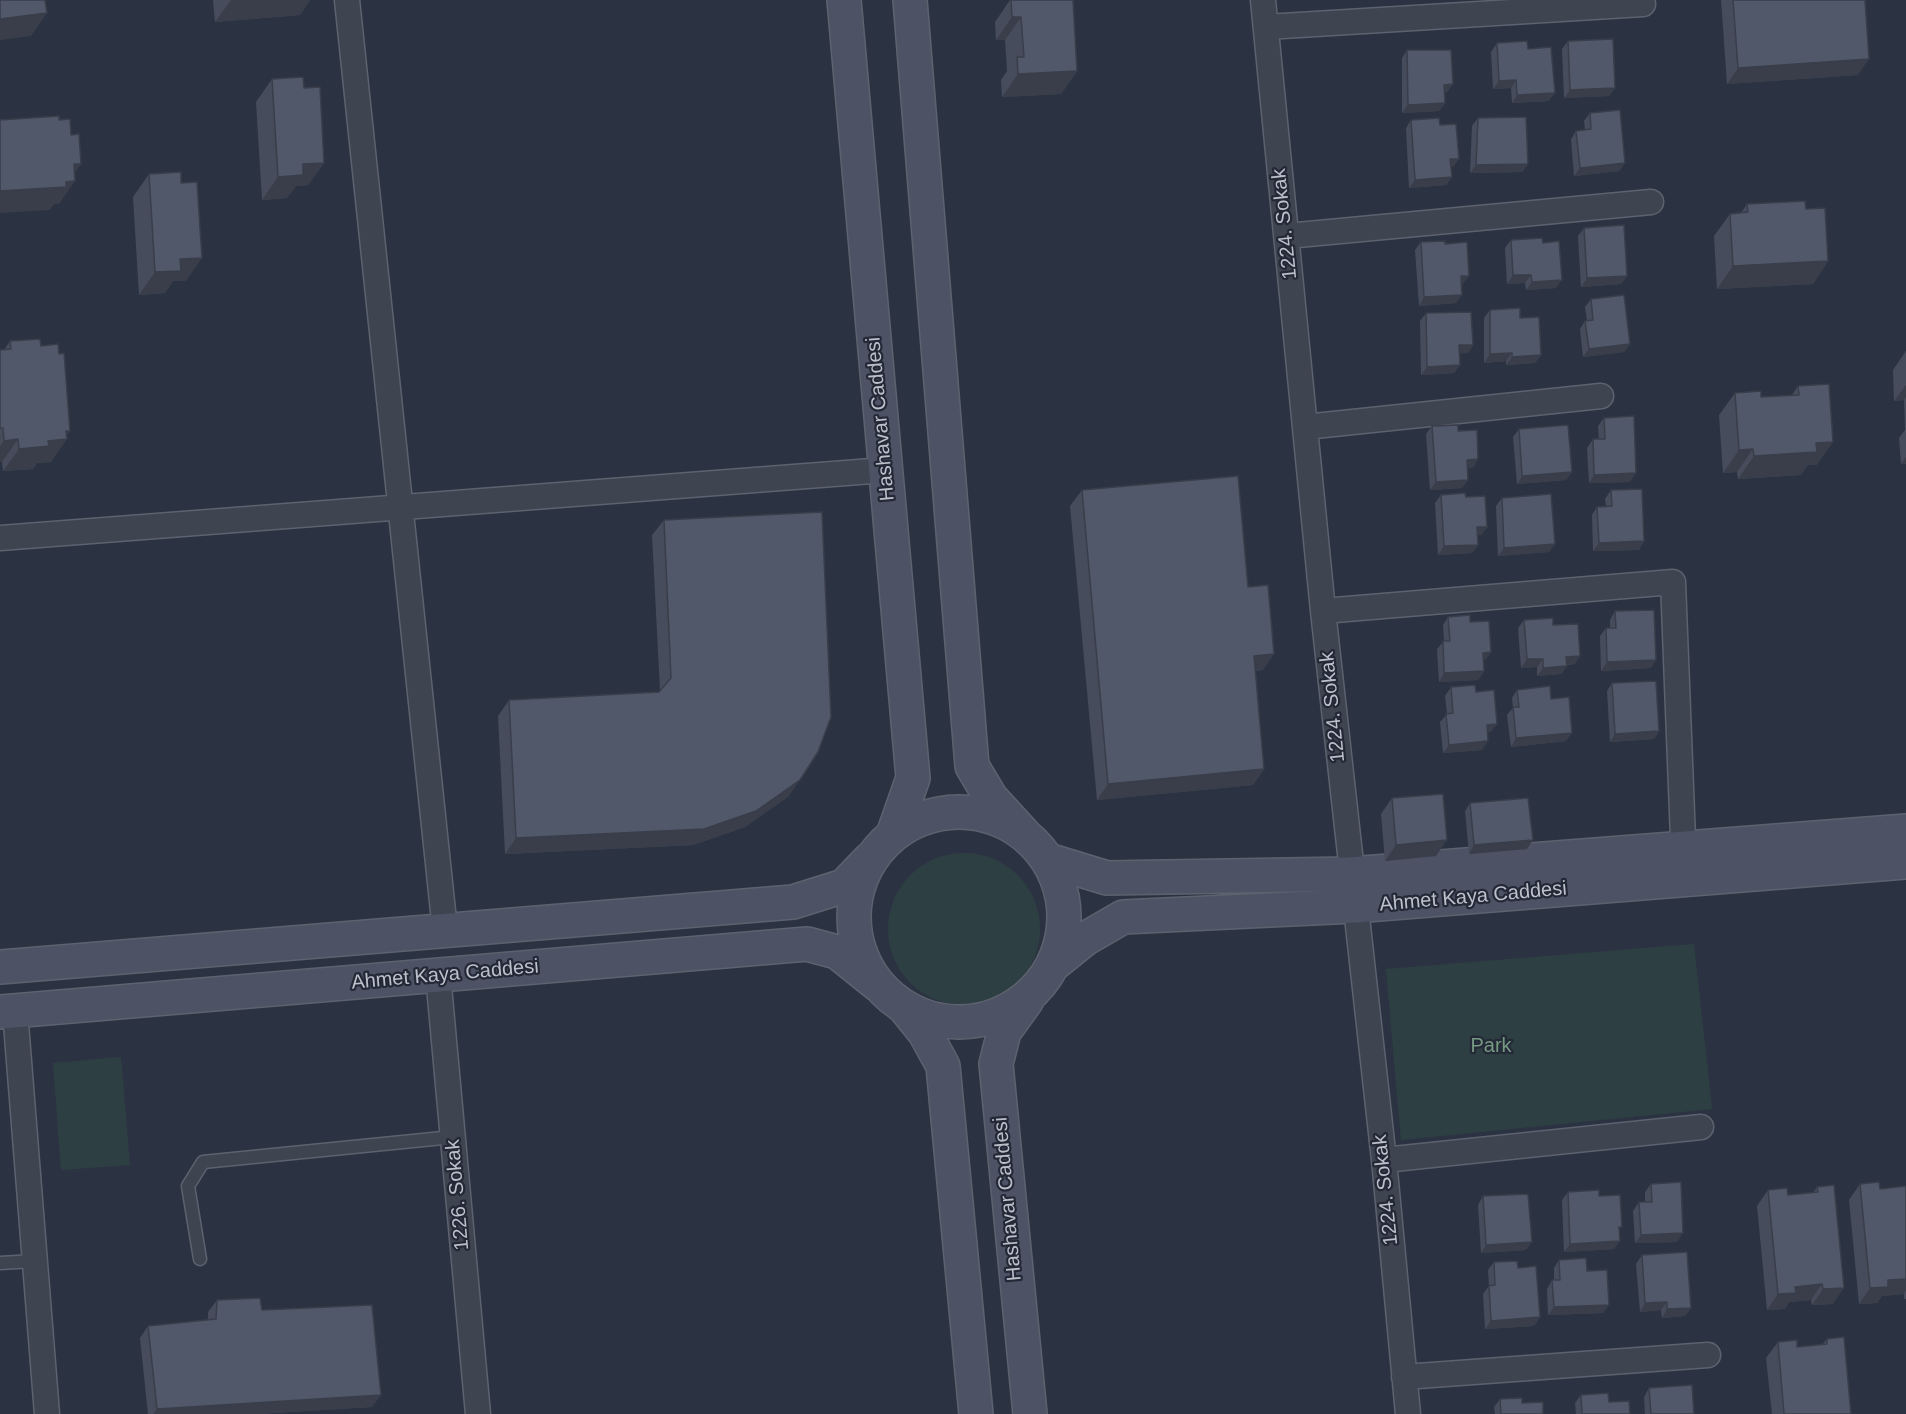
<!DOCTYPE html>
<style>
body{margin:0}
canvas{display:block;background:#2b3241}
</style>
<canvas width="1906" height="1414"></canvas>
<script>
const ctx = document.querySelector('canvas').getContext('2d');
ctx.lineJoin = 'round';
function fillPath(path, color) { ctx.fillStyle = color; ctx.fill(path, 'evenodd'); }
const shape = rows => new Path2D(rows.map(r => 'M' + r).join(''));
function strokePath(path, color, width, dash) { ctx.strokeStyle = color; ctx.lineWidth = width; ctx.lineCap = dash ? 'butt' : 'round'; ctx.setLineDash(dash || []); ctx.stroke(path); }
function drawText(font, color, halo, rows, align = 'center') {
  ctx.font = font + ' Helvetica,sans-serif'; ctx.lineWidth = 4.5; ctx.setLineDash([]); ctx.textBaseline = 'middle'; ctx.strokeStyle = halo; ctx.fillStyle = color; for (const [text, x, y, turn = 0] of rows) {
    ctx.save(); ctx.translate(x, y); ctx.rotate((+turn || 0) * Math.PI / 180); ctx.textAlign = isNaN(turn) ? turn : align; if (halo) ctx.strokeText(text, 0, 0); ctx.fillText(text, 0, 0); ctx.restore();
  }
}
const green = shape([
 '888 929a76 76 0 1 1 152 0a76 76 0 1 1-152 0Z',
 [1694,944,1712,1109,1401,1140,1386,969],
 [121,1057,130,1165,61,1170,53,1063]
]);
const lane = shape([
 [200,1259,188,1186,203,1162,453,1137],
 [0,1263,35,1261]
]);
const street = shape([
 [347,0,445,930],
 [1263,0,1323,611,1384,1160,1408,1414],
 [1266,27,1643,4],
 [1287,236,1651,202],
 [1305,427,1601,396],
 [0,538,885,470],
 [1323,611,1673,582,1684,864],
 [438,975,478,1414],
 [15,1011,47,1414],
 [1384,1160,1701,1127],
 [1404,1377,1708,1355]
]);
const secondary = shape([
 [844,0,913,778,893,835],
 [910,0,972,766,991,798,1024,834],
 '854 917a105 105 0 1 1 210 0a105 105 0 1 1-210 0Z',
 [1048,860,1107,878,1350,874,1906,831],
 [1054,964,1085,939,1123,917,1354,906,1906,862],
 [0,967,793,902,844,886,870,859],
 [1027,1000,1004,1032,996,1064,1030,1414],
 [904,1007,925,1033,943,1066,976,1414],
 [0,1012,807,944,837,952,878,985]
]);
const wall = shape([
 [213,0,310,0,300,15,215,22],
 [1010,0,1073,0,1077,71,1061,94,1002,97,1001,80,1007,71,1005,40,996,40,995,22],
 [1721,0,1865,0,1858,75,1727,84],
 [1568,41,1615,88,1609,96,1564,98,1562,49],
 [1497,43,1528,49,1549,101,1512,103,1511,88,1493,89,1491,52],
 [1407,50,1453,84,1447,92,1444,93,1445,103,1439,111,1402,113,1402,58],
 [272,79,304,88,324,163,308,185,296,186,287,198,262,200,256,102],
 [1590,113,1625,163,1619,171,1574,176,1571,139,1576,131,1585,130,1584,121],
 [1478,118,1528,164,1522,172,1470,173,1472,126],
 [1411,120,1440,125,1453,167,1451,167,1452,177,1446,185,1409,188,1406,128],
 [149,174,186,281,173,281,165,293,139,295,133,197],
 [1747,204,1806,209,1828,261,1813,284,1717,289,1714,236,1730,214,1741,213],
 [1584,228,1627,276,1621,284,1581,287,1578,236],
 [1511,240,1543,243,1556,288,1526,290,1525,283,1507,284,1505,248],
 [1421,242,1445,244,1463,284,1462,284,1456,303,1419,306,1415,250],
 [1591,299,1630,344,1624,352,1583,357,1580,329,1585,321,1587,321,1585,307],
 [1490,310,1520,318,1541,355,1535,363,1506,365,1506,361,1484,363,1484,318],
 [1426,313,1473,345,1468,353,1460,353,1460,365,1454,373,1421,375,1420,321],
 [10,341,41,346,66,436,51,462,37,463,33,469,3,471,2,462,0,462,0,350,4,350],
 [1906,351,1906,464,1901,464,1899,438,1905,430,1904,400,1894,401,1893,370],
 [1798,386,1817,465,1808,465,1801,475,1738,479,1737,472,1723,473,1719,415,1735,393,1761,397,1792,395],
 [1604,418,1630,482,1589,483,1587,448,1593,439,1599,439,1598,426],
 [1432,426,1458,431,1473,468,1467,468,1468,480,1462,488,1430,490,1426,434],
 [1519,429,1572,472,1566,480,1517,484,1513,437],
 [1082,490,1248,587,1263,670,1255,671,1264,769,1253,785,1097,800,1070,506],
 [1611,490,1644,541,1639,550,1593,551,1592,515,1597,507,1606,506,1605,499],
 [1441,495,1466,497,1487,527,1481,535,1477,535,1478,545,1472,553,1438,555,1435,503],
 [1502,498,1555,544,1549,552,1498,556,1496,506],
 [664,520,789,796,745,827,693,845,505,854,498,716,509,700,659,692,660,690,652,535],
 [1615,611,1651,668,1601,671,1600,636,1606,628,1610,628,1610,620],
 [1448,617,1470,622,1491,652,1485,660,1483,660,1484,671,1478,680,1439,682,1437,649,1444,641,1443,625],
 [1524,620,1553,625,1575,664,1567,665,1561,674,1537,676,1537,667,1521,668,1518,628],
 [1612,683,1659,731,1654,739,1610,742,1607,691],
 [1451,687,1476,692,1491,732,1487,732,1482,750,1443,753,1440,722,1447,714,1445,696],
 [1517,690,1551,699,1566,741,1511,747,1507,715,1513,708,1512,698],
 [1392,798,1436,856,1385,861,1381,814],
 [1470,803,1527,849,1469,854,1465,811],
 [1651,1184,1677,1242,1635,1243,1633,1211,1639,1202,1645,1202,1645,1192],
 [1860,1184,1880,1189,1905,1187,1906,1186,1906,1299,1904,1299,1904,1294,1882,1296,1877,1303,1859,1304,1849,1200],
 [1817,1187,1833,1304,1812,1305,1811,1300,1789,1302,1785,1309,1767,1310,1757,1206,1768,1190,1788,1195,1813,1193],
 [1568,1192,1599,1196,1619,1231,1614,1249,1564,1252,1562,1200],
 [1483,1196,1526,1250,1481,1253,1478,1205],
 [1642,1255,1691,1308,1685,1316,1662,1318,1661,1310,1640,1312,1636,1264],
 [1559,1260,1603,1313,1548,1315,1547,1289,1552,1280,1554,1280,1554,1268],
 [1494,1262,1518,1268,1540,1317,1534,1326,1485,1329,1483,1294,1489,1286,1488,1270],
 [217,1300,262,1310,372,1407,257,1414,148,1414,140,1338,148,1326,208,1320,208,1312],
 [1827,1339,1851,1414,1772,1414,1766,1358,1778,1342,1797,1347,1822,1345],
 [1649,1388,1694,1414,1645,1414,1644,1397],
 [1581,1395,1609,1402,1630,1414,1576,1414,1575,1403],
 [1500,1399,1522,1403,1543,1414,1495,1414,1494,1407]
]);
const shadedWall = shape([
 [231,0,310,0,300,15,215,22],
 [47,13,31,36,0,40,0,19],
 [1012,17,1021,17,1005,40,996,40],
 [1869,59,1858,75,1727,84,1738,68],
 [1077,71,1061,94,1002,97,1018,74],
 [1516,80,1511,88,1493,89,1499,81],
 [1453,84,1447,92,1438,93,1444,85],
 [1615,88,1609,96,1564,98,1570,90],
 [1555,93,1549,101,1512,103,1517,95],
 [1445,103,1439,111,1402,113,1408,105],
 [1450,159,1459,159,1453,167,1445,168],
 [324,163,308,185,296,186,287,198,262,200,278,177,303,164],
 [1625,163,1619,171,1574,176,1580,168],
 [74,164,81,164,69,182,75,181,59,204,54,204,50,210,0,213,0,191],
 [1528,164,1522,172,1470,173,1476,165],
 [1452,177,1446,185,1409,188,1415,180],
 [202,258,186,281,173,281,165,293,139,295,155,272,180,259],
 [1828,261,1813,284,1717,289,1733,266],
 [1513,275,1531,275,1525,283,1507,284],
 [1461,276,1469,276,1463,284,1455,284],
 [1627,276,1621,284,1581,287,1587,278],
 [1562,280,1556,288,1526,290,1532,282],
 [1462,295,1456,303,1419,306,1424,297],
 [1630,344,1624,352,1583,357,1589,349],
 [1459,345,1473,345,1468,353,1453,354],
 [1512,353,1506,361,1484,363,1490,354],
 [1541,355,1535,363,1506,365,1512,357],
 [1460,365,1454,373,1421,375,1427,367],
 [1906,385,1906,397,1904,400,1894,401],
 [66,431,70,431,64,439,67,439,51,462,37,463,33,469,3,471,19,449,48,441],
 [18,439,2,462,0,462,0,446,4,441],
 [1833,442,1817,465,1808,465,1801,475,1738,479,1754,456,1816,443],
 [1753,449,1737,472,1723,473,1739,450],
 [1906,457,1906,464,1901,464],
 [1478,459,1473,468,1461,468,1467,460],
 [1572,472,1566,480,1517,484,1522,476],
 [1636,473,1630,482,1589,483,1594,475],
 [1468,480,1462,488,1430,490,1436,482],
 [1477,527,1487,527,1481,535,1471,536],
 [1644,541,1639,550,1593,551,1599,543],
 [1555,544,1549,552,1498,556,1504,548],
 [1478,545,1472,553,1438,555,1444,546],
 [1491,652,1485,660,1477,661,1483,653],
 [1274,654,1263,670,1243,672,1254,656],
 [1580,656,1575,664,1560,665,1566,657],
 [1527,659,1543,659,1537,667,1521,668],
 [1656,660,1651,668,1601,671,1607,662],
 [1567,666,1561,674,1537,676,1543,668],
 [1484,671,1478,680,1439,682,1444,673],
 [1497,724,1491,732,1481,733,1487,725],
 [1659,731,1654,739,1610,742,1615,734],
 [1572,733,1566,741,1511,747,1516,738],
 [1488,741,1482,750,1443,753,1449,745],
 [1264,769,1253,785,1097,800,1108,784],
 [800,780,789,796,745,827,693,845,505,854,516,838],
 [1447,840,1436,856,1385,861,1396,845],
 [1533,840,1527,849,1469,854,1474,845],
 [1683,1233,1677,1242,1635,1243,1641,1235],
 [1620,1241,1614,1249,1564,1252,1570,1244],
 [1532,1242,1526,1250,1481,1253,1486,1245],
 [1906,1279,1906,1290,1904,1294,1882,1296,1877,1303,1859,1304,1870,1288,1888,1280],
 [1822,1284,1811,1300,1789,1302,1785,1309,1767,1310,1778,1294,1795,1287],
 [1844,1288,1833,1304,1812,1305,1823,1289],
 [1667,1302,1661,1310,1640,1312,1645,1303],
 [1609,1305,1603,1313,1548,1315,1554,1307],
 [1691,1308,1685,1316,1662,1318,1667,1309],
 [1540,1317,1534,1326,1485,1329,1491,1321],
 [381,1395,372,1407,257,1414,153,1414,157,1409]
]);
const building = shape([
 [0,0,45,0,47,13,0,19,0,0],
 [1011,0,1073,0,1077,71,1018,74,1017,57,1024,57,1021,17,1012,17,1011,0],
 [1733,0,1865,0,1869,59,1738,68,1733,0],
 [1613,39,1615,88,1570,90,1568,41,1613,39],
 [1527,41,1528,49,1551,47,1555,93,1517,95,1516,80,1499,81,1497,43,1527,41],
 [1407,50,1451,50,1453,84,1444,85,1445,103,1408,105,1407,50],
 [303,77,304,88,320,87,324,163,303,164,303,175,278,177,272,79,303,77],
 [1620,110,1625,163,1580,168,1576,131,1591,129,1590,113,1620,110],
 [59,116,59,120,70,119,71,135,79,134,81,164,74,164,75,181,66,182,66,187,0,191,0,120,59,116],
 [1526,117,1528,164,1476,165,1478,118,1526,117],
 [1439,118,1440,125,1456,124,1459,159,1450,159,1452,177,1415,180,1411,120,1439,118],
 [181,172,181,183,197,182,202,258,180,259,181,271,155,272,149,174,181,172],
 [1805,201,1806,209,1825,208,1828,261,1733,266,1730,214,1748,212,1747,204,1805,201],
 [1624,225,1627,276,1587,278,1584,228,1624,225],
 [1542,238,1543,243,1559,241,1562,280,1532,282,1531,275,1513,275,1511,240,1542,238],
 [1445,241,1445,244,1467,242,1469,276,1461,276,1462,295,1424,297,1421,242,1445,241],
 [1624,295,1630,344,1589,349,1585,321,1593,320,1591,299,1624,295],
 [1520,308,1520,318,1539,317,1541,355,1512,357,1512,353,1490,354,1490,310,1520,308],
 [1471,312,1473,345,1459,345,1460,365,1427,367,1426,313,1471,312],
 [40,339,41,346,58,344,59,354,64,353,70,431,66,431,67,439,48,441,49,446,19,449,18,439,4,441,3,428,0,428,0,350,11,349,10,341,40,339],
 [1829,384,1833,442,1816,443,1817,452,1754,456,1753,449,1739,450,1735,393,1761,391,1761,397,1799,395,1798,386,1829,384],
 [1634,416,1636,473,1594,475,1593,439,1605,439,1604,418,1634,416],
 [1458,425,1458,431,1477,430,1478,459,1467,460,1468,480,1436,482,1432,426,1458,425],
 [1568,425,1572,472,1522,476,1519,429,1568,425],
 [1238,476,1248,587,1268,585,1274,654,1254,656,1264,769,1108,784,1082,490,1238,476],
 [1642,489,1644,541,1599,543,1597,507,1612,506,1611,490,1642,489],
 [1465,493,1466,497,1485,496,1487,527,1477,527,1478,545,1444,546,1441,495,1465,493],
 [1551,494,1555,544,1504,548,1502,498,1551,494],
 [822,512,831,717,818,752,800,780,756,811,704,829,516,838,509,700,659,692,671,678,664,520,822,512],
 [1654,610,1656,660,1607,662,1606,628,1616,628,1615,611,1654,610],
 [1470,615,1470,622,1489,621,1491,652,1483,653,1484,671,1444,673,1443,641,1450,641,1448,617,1470,615],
 [1553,618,1553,625,1578,624,1580,656,1566,657,1567,666,1543,668,1543,659,1527,659,1524,620,1553,618],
 [1656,681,1659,731,1615,734,1612,683,1656,681],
 [1475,685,1476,692,1494,690,1497,724,1487,725,1488,741,1449,745,1446,714,1453,713,1451,687,1475,685],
 [1550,686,1551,699,1569,697,1572,733,1516,738,1513,707,1519,707,1517,690,1550,686],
 [1443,794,1447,840,1396,845,1392,798,1443,794],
 [1528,798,1533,840,1474,845,1470,803,1528,798],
 [1681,1182,1683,1233,1641,1235,1639,1202,1652,1202,1651,1184,1681,1182],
 [1879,1182,1880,1189,1906,1186,1906,1279,1888,1280,1888,1287,1870,1288,1860,1184,1879,1182],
 [1834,1185,1844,1288,1823,1289,1822,1284,1795,1287,1796,1293,1778,1294,1768,1190,1787,1188,1788,1195,1818,1192,1817,1187,1834,1185],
 [1599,1190,1599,1196,1620,1195,1622,1227,1619,1227,1620,1241,1570,1244,1568,1192,1599,1190],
 [1528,1194,1532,1242,1486,1245,1483,1196,1528,1194],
 [1687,1252,1691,1308,1667,1309,1667,1302,1645,1303,1642,1255,1687,1252],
 [1586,1258,1587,1271,1607,1270,1609,1305,1554,1307,1552,1280,1560,1280,1559,1260,1586,1258],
 [1517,1261,1518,1268,1536,1266,1540,1317,1491,1321,1489,1286,1495,1285,1494,1262,1517,1261],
 [260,1298,262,1310,372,1305,381,1395,157,1409,148,1326,216,1319,217,1300,260,1298],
 [1844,1337,1851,1414,1784,1414,1778,1342,1797,1340,1797,1347,1827,1344,1827,1339,1844,1337],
 [1692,1385,1694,1414,1651,1414,1649,1388,1692,1385],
 [1608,1393,1609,1402,1629,1401,1630,1414,1582,1414,1581,1395,1608,1393],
 [1522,1398,1522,1403,1543,1402,1543,1414,1501,1414,1500,1399,1522,1398]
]);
const streetNames = [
 ["1224. Sokak",1285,224,-96],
 ["Hashavar Caddesi",881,419,-95],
 ["1224. Sokak",1333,707,-96],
 ["Ahmet Kaya Caddesi",1473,897,-5],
 ["Ahmet Kaya Caddesi",445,975,-5],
 ["1224. Sokak",1386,1190,-96],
 ["1226. Sokak",458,1195,-95],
 ["Hashavar Caddesi",1008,1199,-95]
];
const parkNames = [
 ["Park",1491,1046]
];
fillPath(green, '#2e3f43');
strokePath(lane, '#5d626f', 15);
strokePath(street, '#5d626f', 27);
strokePath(secondary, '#5d626f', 36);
strokePath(lane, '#3f4451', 12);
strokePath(street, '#3f4451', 24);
strokePath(secondary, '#4d5364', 33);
fillPath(wall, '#464c5b');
fillPath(shadedWall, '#393e4a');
fillPath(building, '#51586a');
strokePath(building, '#393e4a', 1.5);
drawText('20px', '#bcc0cb', '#232937', streetNames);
drawText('20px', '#769982', '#232937', parkNames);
</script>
